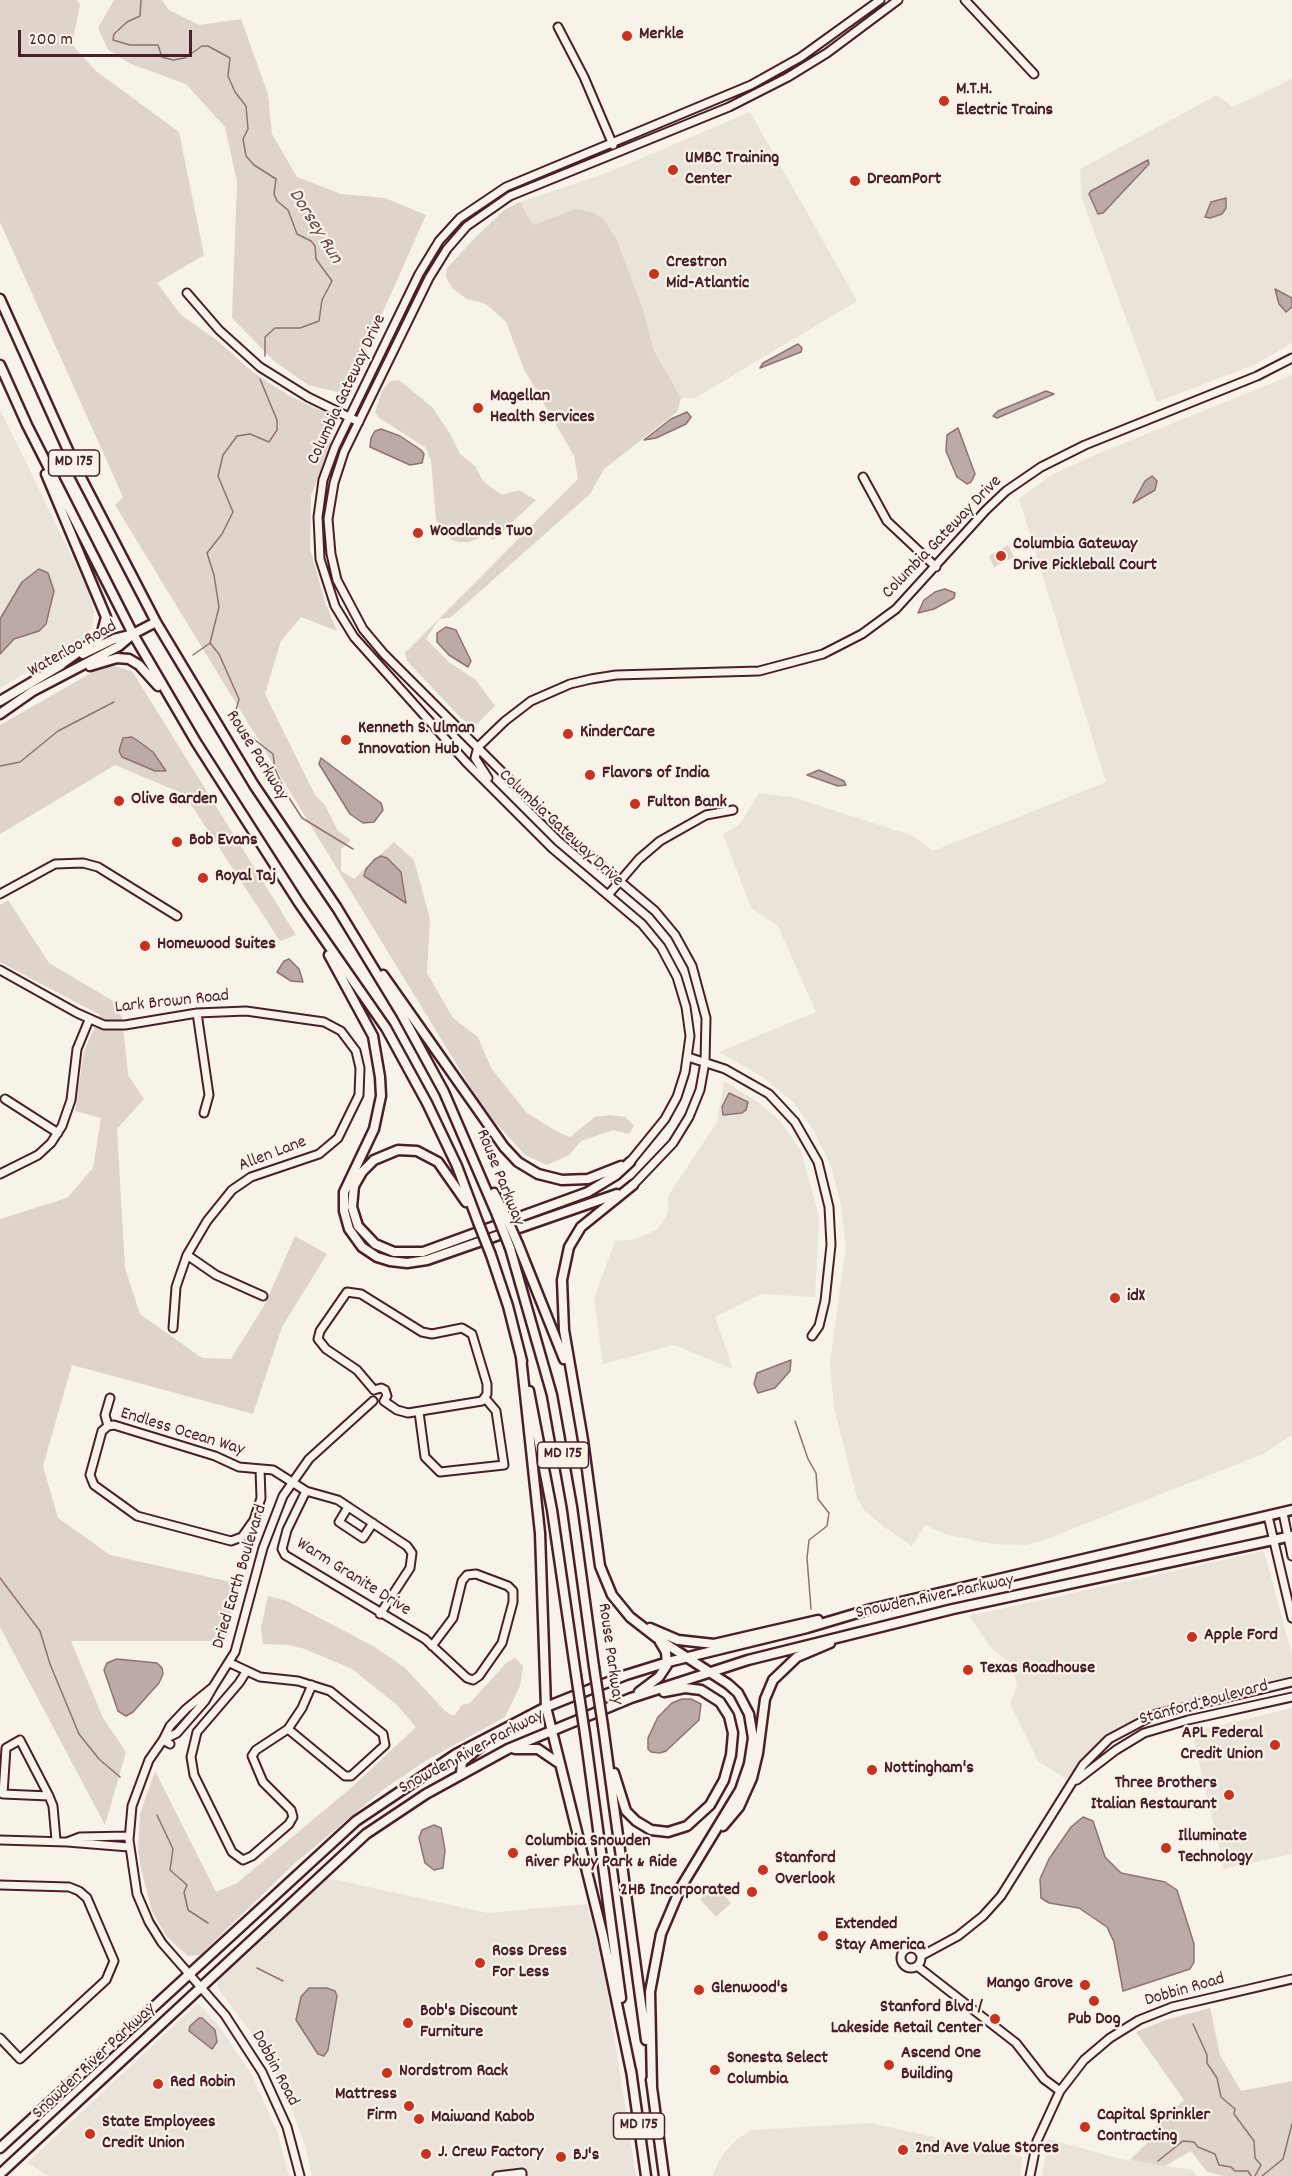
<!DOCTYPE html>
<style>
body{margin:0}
#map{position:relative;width:1292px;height:2176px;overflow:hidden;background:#f7f3e8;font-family:Dekko,sans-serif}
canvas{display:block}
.scale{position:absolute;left:18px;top:30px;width:174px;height:27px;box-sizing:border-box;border:3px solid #4a1f2b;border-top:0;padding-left:8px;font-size:18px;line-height:21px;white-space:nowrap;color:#4a1f2b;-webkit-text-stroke:4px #f7f3e8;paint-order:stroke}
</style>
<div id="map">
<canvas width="1292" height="2176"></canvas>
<div class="scale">200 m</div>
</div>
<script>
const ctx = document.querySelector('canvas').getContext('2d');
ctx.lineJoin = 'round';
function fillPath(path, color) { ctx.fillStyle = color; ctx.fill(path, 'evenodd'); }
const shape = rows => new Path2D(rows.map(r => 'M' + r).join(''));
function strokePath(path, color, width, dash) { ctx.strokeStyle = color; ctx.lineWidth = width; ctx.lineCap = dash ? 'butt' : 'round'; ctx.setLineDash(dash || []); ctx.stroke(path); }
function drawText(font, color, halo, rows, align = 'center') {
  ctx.font = font + ' Dekko,sans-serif'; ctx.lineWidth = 4.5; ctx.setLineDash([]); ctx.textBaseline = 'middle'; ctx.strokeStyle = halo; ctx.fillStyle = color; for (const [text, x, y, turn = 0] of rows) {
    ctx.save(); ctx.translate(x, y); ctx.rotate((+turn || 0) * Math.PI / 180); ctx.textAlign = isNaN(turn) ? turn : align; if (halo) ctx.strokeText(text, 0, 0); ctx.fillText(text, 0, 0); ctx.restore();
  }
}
const built = shape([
 [1292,79,1292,343,1256,364,1157,402,1082,199,1080,169,1217,95,1233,107],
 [750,112,857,301,695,398,681,398,654,349,643,309,616,238,575,209,533,225,520,202,609,172],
 [1292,375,1292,1435,1263,1454,1044,1540,1025,1545,993,1544,948,1535,925,1525,912,1546,884,1527,864,1510,857,1497,834,1408,830,1363,846,1246,841,1205,831,1166,814,1131,793,1102,763,1077,719,1052,816,1012,778,926,751,908,723,834,740,824,759,793,796,798,913,836,933,851,1106,782,1019,499,1052,475,1092,456],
 [0,409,89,592,94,612,92,628,85,639,0,688],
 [724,1081,759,1103,780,1121,801,1151,819,1216,815,1297,761,1294,715,1317,733,1369,674,1345,603,1364,594,1299,615,1241,636,1239,658,1229,668,1213,668,1196,717,1122],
 [1264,1551,1292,1655,1292,1675,1288,1678,1163,1708,1112,1733,1066,1779,1038,1761,1010,1704,1017,1686,1011,1663,992,1649,969,1616],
 [1292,1708,1292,1854,1224,1869,1192,1732],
 [327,1878,488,1913,587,1904,604,1971,636,2176,312,2176,305,2145,284,2089,255,2038,219,1990,217,1984,222,1975],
 [198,2003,217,2023,252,2075,277,2131,289,2176,48,2176,27,2163],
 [871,2123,1022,2157,1020,2176,712,2176,723,2154,737,2139,752,2130],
 [1048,2139,1121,2159,1193,2170,1196,2176,1042,2176]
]);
const green = shape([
 [0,0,76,0,80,4,72,45,96,71,179,132,204,255,157,283,180,314,218,341,254,373,288,395,326,413,333,423,330,447,311,496,310,549,325,602,337,631,301,617,281,641,265,694,315,795,325,805,338,831,351,840,341,849,341,871,354,879,394,842,414,860,430,919,427,973,453,1018,478,1037,491,1068,527,1113,556,1131,570,1137,595,1117,609,1115,626,1117,634,1126,629,1134,613,1130,581,1141,569,1155,547,1165,525,1155,485,1111,115,505,123,497,0,222],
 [114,0,162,0,169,10,199,25,241,19,268,94,272,134,297,177,341,194,385,198,426,215,351,384,338,392,308,385,274,361,232,318,237,182,225,127,186,84,131,64,108,50,98,28],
 [520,202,533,225,575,209,592,212,603,219,616,238,643,309,654,350,681,398,677,412,604,469,590,494,450,618,439,619,426,639,450,663,475,679,495,706,474,727,461,718,407,661,405,653,578,479,574,456,524,369,506,322,486,304,467,299,453,289,446,277,447,268,472,241,504,210],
 [399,380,432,407,449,432,460,454,475,466,483,481,502,495,519,490,536,500,493,540,488,535,469,542,459,542,452,540,442,530,436,520,431,461,426,448,378,417,375,412,382,391,390,381],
 [1008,545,1014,557,994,567,989,556],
 [107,664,132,671,296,935,280,941,184,794,115,765,0,834,0,725],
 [8,900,49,963,115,1002,122,1017,128,1075,144,1099,117,1129,125,1268,140,1314,202,1358,231,1359,265,1304,295,1236,327,1254,282,1327,253,1414,72,1365,43,1466,58,1518,110,1555,240,1584,222,1641,71,1641,103,1718,126,1752,105,1825,0,1627,0,1219,67,1198,93,1168,101,1118,75,1111,84,1051,100,1015,0,962,0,905],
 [268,1596,287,1601,375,1647,405,1668,445,1711,451,1715,455,1715,462,1705,470,1703,506,1663,515,1658,523,1666,520,1686,505,1717,427,1760,384,1789,294,1864,200,1955,188,1956,166,1936,152,1911,141,1869,138,1851,140,1814,155,1771,216,1892,237,1883,352,1787,416,1727,397,1705,352,1669,305,1649,289,1645,263,1644,261,1627],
 [715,1886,731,1903,716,1917,700,1899],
 [1210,2008,1220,2055,1241,2091,1292,2081,1292,2176,1225,2176,1207,2172,1191,2151,1165,2166,1130,2160,1156,2134,1154,2128,1184,2100,1136,2032,1168,2019]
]);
const water = shape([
 [1148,160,1149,164,1103,213,1098,214,1089,194,1091,191,1148,160],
 [1226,198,1226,208,1222,214,1210,218,1205,217,1211,202,1226,198],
 [1275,289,1292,298,1292,307,1286,312,1279,304,1275,289],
 [798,344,802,348,801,352,760,368,763,363,798,344],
 [1046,391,1054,394,997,418,993,416,998,411,1046,391],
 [687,412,691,417,686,424,656,438,644,440,671,419,687,412],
 [958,428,975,474,971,482,967,484,957,477,946,451,947,435,958,428],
 [381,429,400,436,421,450,424,454,422,463,410,465,370,447,371,438,375,431,381,429],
 [1152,476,1157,481,1155,490,1133,503,1145,481,1152,476],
 [39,569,48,573,54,591,46,624,39,631,14,639,0,654,0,619,22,582,39,569],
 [945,589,955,593,954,598,934,609,918,613,924,600,935,592,945,589],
 [446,627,456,630,471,661,468,667,449,655,437,642,437,633,446,627],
 [123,738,132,737,141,743,153,752,166,771,155,771,122,757,119,751,123,738],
 [321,758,381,803,383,810,374,822,363,823,350,814,319,764,321,758],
 [819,770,844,781,846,785,838,786,807,775,819,770],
 [381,856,387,858,401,872,406,903,364,876,366,869,375,859,381,856],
 [289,959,299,969,303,982,291,981,277,972,284,961,289,959],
 [729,1093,748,1102,746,1110,742,1113,723,1115,722,1107,729,1093],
 [791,1360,790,1371,775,1388,758,1393,754,1384,757,1373,791,1360],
 [117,1659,157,1663,162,1668,163,1674,159,1683,133,1712,126,1716,118,1711,104,1670,107,1663,117,1659],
 [682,1699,691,1699,701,1704,699,1720,666,1751,660,1753,651,1752,648,1749,648,1738,658,1717,672,1703,682,1699],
 [1083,1817,1093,1821,1105,1857,1121,1873,1165,1882,1177,1890,1194,1944,1194,1962,1190,1969,1123,1991,1114,1942,1107,1927,1079,1908,1049,1903,1041,1898,1040,1879,1049,1859,1071,1827,1083,1817],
 [434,1825,441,1828,445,1850,443,1868,434,1870,425,1863,419,1838,422,1830,434,1825],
 [309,1988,327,1988,335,1991,337,1996,328,2050,324,2056,318,2054,296,2020,301,1997,309,1988],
 [199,2018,202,2018,215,2030,217,2042,212,2049,189,2031,190,2026,199,2018]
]);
const stream = shape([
 [141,0,140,16,127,22,114,34,113,40,130,45,158,45,162,57,173,60,185,58,202,46,208,46,230,58,228,76,235,92,246,106,248,129,243,139,246,156,254,165,276,179,274,194,277,201,288,210,297,234,311,241,315,246,316,259,332,281,322,300,319,321,300,328,275,328,265,337,265,356],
 [210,643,219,654,239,699,236,710,237,726,273,754,275,769,286,793,302,818,353,849],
 [193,655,210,643,219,607,214,575,207,553,222,534,233,512,218,476,223,455,237,436,250,434,269,442,277,430,277,420,260,379],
 [0,766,20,762,58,731,114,702],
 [795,1421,808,1459,816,1473,818,1499,829,1513,827,1526,809,1540,807,1558,811,1609],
 [0,1578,40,1631,50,1664,79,1734,99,1759,120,1777],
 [157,1815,173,1849,170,1870,187,1885,184,1892,188,1910,208,1923],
 [257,1968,283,1981],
 [1193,2024,1207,2055,1207,2063,1217,2078,1221,2097,1235,2109,1234,2114,1254,2141,1255,2158,1261,2165,1255,2176],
 [1158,2161,1183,2141,1194,2142,1198,2147,1215,2154,1219,2165,1231,2167,1235,2171,1248,2171,1251,2176],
 [1262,2176,1283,2159,1292,2124]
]);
const minor = shape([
 [965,0,1034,74],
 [558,27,584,77,613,145],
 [187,293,219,330,260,367,308,397,359,422],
 [863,477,887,521,936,567],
 [488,778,475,758,478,747,505,721,531,701,570,684,591,679,616,675,759,671,823,654,862,634,896,609,986,510,1006,491,1041,467,1085,445,1257,376,1292,358],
 [0,894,55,864,83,863,98,867,177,916],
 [608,895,639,859,660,841,706,815,733,810],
 [0,970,77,1013,104,1025,125,1025,197,1013,246,1011,324,1022,341,1031,356,1051,360,1068,359,1095,338,1138,319,1154,251,1177,232,1190,207,1221,187,1255,176,1287,173,1328],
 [197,1013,209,1095,204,1113],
 [688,1057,725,1069,769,1094,795,1122,818,1162,829,1207,831,1245,825,1301,819,1326,812,1336],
 [5,1099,58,1133],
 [630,1162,665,1119,677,1097,685,1072,690,1036,686,1007,677,977,661,947,642,924,552,848,466,762,354,637,335,606,320,559,318,517,323,480,335,447,419,274,439,241,460,218,506,187,751,85,801,57,880,0],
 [0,1174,38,1155,51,1143,62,1126,71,1100,77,1049,89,1020],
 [633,1185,673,1143,689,1117,700,1090,705,1062,706,1018,692,966,675,935,655,911,564,834,384,654,363,629,337,580,331,554,328,519,334,483,344,452,429,278,447,249,467,226,510,196,729,107,788,77,827,53,898,0],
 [187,1255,216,1275,263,1296],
 [374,1390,357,1370,326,1349,318,1339,320,1331,347,1292,361,1294,422,1332,432,1334,462,1328,472,1334,487,1384,487,1394,482,1401,408,1413,397,1410,384,1401],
 [374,1390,381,1388,385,1390,387,1396,384,1401],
 [419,1412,425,1457,440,1472,504,1465,496,1411,485,1398],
 [108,1426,105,1415,110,1398],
 [260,1469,261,1498,254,1520,242,1537,231,1541,137,1516,94,1485,90,1475,102,1431,108,1426,114,1425,215,1456,239,1467,273,1470,306,1491,338,1500,407,1546,412,1553,410,1568,380,1614],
 [306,1491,287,1530,282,1549,285,1555,425,1639,467,1678,473,1680,479,1676,502,1643,513,1602,513,1591,508,1586,476,1574,467,1575,462,1581,453,1618,432,1646],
 [348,1507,339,1522,363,1538,373,1523],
 [1283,1513,1292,1556],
 [1268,1516,1292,1618],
 [230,1663,260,1677,298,1681,330,1691,383,1734,385,1745,351,1776,345,1776,288,1729],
 [246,1672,239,1683,197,1732,191,1757,194,1775,232,1852,243,1860,252,1856,289,1824,293,1817,291,1810,263,1782,252,1756,256,1750,288,1729,302,1708,312,1685],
 [213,1687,235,1652,263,1548,283,1496,309,1459,373,1401],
 [213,1687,205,1701,177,1733,163,1740,170,1726,186,1709,213,1687],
 [170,1744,163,1740,149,1760,132,1806,129,1840,137,1894,149,1922,162,1943,225,2015,262,2072,287,2127,300,2176],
 [1077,1780,1116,1750,1144,1733,1188,1720,1292,1697],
 [49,1796,3,1794,6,1748,20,1740,49,1796,53,1806,56,1840],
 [129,1836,80,1837,67,1842,129,1847],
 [0,1840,67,1842],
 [0,1885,69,1887,79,1891,87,1898,114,1961,106,1980,20,2059,0,2038],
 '901 1958a10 10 0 1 1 20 0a10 10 0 1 1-20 0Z',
 [921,1956,958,1936,983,1916,1001,1896,1083,1765,1109,1739,1156,1714,1292,1682],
 [917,1966,1016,2043,1044,2079,1060,2091],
 [497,2176,522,2173,522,2176],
 [1030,2176,1037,2141,1060,2091,1084,2060,1110,2038,1139,2020,1172,2007,1292,1979]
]);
const major = shape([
 [0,299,76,468,156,622,254,785,337,908,402,1015,444,1092,497,1215],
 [0,365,27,425,133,634,196,742,299,903,386,1028,427,1103,457,1166,478,1222],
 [46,474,106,617,101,636,56,668],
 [83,654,114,639,130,635],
 [90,666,117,658,129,659,139,665,158,686],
 [0,701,61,665],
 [0,714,33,691,119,646,133,634,156,622],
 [329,955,373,1036,380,1077,381,1096,374,1129,344,1192,344,1211,349,1229,362,1247,377,1257,390,1261,407,1263,427,1260,617,1194],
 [383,975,504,1147,518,1162,538,1174,562,1180,588,1179,621,1166],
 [633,1185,581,1227,569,1247,562,1280,564,1330,583,1440,600,1566,612,1595,630,1617,657,1638,728,1684,738,1693,749,1714,753,1738,749,1764,740,1790,681,1887,661,1934,650,1992,652,2086],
 [494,1193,504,1212],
 [466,1202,438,1162,417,1151,398,1150,374,1160,362,1172,354,1186,352,1207,358,1226,375,1244,394,1252,423,1252,588,1192,616,1175,630,1162],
 [518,1244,564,1359],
 [510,1248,552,1395,572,1507,594,1667],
 [491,1255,508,1306,522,1361],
 [521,1357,540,1533,546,1707,603,1936,632,2076],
 [529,1391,552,1510,576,1675],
 [650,1628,678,1640,714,1644,818,1620],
 [639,1692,659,1677,667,1665,666,1652,660,1642],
 [603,1726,646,2040],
 [585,1734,621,1998],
 [515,1749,538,1749,557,1762],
 [461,1773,462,1762,481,1746],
 [614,1773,626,1811,636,1821,651,1830,668,1832,687,1826,710,1805,724,1780,731,1755,733,1733,729,1716,720,1702,701,1690,685,1688,664,1692],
 [723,1826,739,1807,752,1778,758,1753,765,1699,773,1680,797,1657,830,1643],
 [631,2070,646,2176],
 [651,2080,664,2176],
 [0,2148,356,1821,456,1754,546,1707,626,1675,668,1662,807,1628,871,1609,1292,1510],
 [0,2174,366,1834,426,1794,508,1749,631,1698,748,1660,953,1609,1292,1536]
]);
const majorBridge = shape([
 [504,1212,518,1244],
 [497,1215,510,1248],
 [478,1222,491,1255],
 [594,1667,603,1726],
 [576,1675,585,1734]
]);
const markers = [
 [627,36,6,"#c8321e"],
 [944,101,6,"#c8321e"],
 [673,170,6,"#c8321e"],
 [855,181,6,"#c8321e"],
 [654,274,6,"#c8321e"],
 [478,408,6,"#c8321e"],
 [418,533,6,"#c8321e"],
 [1001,556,6,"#c8321e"],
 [568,734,6,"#c8321e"],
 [346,740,6,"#c8321e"],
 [590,775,6,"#c8321e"],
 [119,801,6,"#c8321e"],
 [635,804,6,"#c8321e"],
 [177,842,6,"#c8321e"],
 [203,878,6,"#c8321e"],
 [145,946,6,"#c8321e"],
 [1115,1298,6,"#c8321e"],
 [1192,1637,6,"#c8321e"],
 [968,1670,6,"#c8321e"],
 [1275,1745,6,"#c8321e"],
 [872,1770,6,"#c8321e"],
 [1229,1795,6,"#c8321e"],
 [1166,1848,6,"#c8321e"],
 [513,1853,6,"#c8321e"],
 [763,1870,6,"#c8321e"],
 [752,1892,6,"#c8321e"],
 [823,1936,6,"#c8321e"],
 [480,1963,6,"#c8321e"],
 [1085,1985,6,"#c8321e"],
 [699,1990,6,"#c8321e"],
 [1094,2001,6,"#c8321e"],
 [995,2019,6,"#c8321e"],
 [408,2023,6,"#c8321e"],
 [889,2065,6,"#c8321e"],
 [715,2070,6,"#c8321e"],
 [387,2073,6,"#c8321e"],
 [158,2084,6,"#c8321e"],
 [409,2106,6,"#c8321e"],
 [419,2119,6,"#c8321e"],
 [1085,2127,6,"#c8321e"],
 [90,2134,6,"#c8321e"],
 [903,2150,6,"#c8321e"],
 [426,2154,6,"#c8321e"],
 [561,2157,6,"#c8321e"]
];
const shields = [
 [74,463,51],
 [563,1455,51],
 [639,2126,51]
];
const shieldNames = [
 ["MD 175",74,463],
 ["MD 175",563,1455],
 ["MD 175",639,2126]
];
const poiNames = [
 ["Merkle",639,36],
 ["M.T.H.",956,91],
 ["Electric Trains",956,112],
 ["UMBC Training",685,160],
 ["Center",685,181],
 ["DreamPort",867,181],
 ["Crestron",666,264],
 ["Mid-Atlantic",666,285],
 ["Magellan",490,398],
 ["Health Services",490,419],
 ["Woodlands Two",430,533],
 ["Columbia Gateway",1013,546],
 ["Drive Pickleball Court",1013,567],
 ["Kenneth S. Ulman",358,730],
 ["Innovation Hub",358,751],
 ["KinderCare",580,734],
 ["Flavors of India",602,775],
 ["Olive Garden",131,801],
 ["Fulton Bank",647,804],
 ["Bob Evans",189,842],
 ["Royal Taj",215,878],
 ["Homewood Suites",157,946],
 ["idX",1127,1298],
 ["Apple Ford",1204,1637],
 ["Texas Roadhouse",980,1670],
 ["APL Federal",1263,1735,"right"],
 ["Credit Union",1263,1756,"right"],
 ["Nottingham's",884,1770],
 ["Three Brothers",1217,1785,"right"],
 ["Italian Restaurant",1217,1806,"right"],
 ["Illuminate",1178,1838],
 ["Technology",1178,1859],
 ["Columbia Snowden",525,1843],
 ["River Pkwy Park & Ride",525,1864],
 ["Stanford",775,1860],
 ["Overlook",775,1881],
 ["2HB Incorporated",740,1892,"right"],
 ["Extended",835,1926],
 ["Stay America",835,1947],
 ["Ross Dress",492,1953],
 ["For Less",492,1974],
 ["Mango Grove",1073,1985,"right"],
 ["Glenwood's",711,1990],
 ["Stanford Blvd /",983,2009,"right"],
 ["Lakeside Retail Center",983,2030,"right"],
 ["Bob's Discount",420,2013],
 ["Furniture",420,2034],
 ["Pub Dog",1094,2021,"center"],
 ["Ascend One",901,2055],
 ["Building",901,2076],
 ["Sonesta Select",727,2060],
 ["Columbia",727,2081],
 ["Nordstrom Rack",399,2073],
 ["Red Robin",170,2084],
 ["Mattress",397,2096,"right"],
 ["Firm",397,2117,"right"],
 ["Capital Sprinkler",1097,2117],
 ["Contracting",1097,2138],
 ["Maiwand Kabob",431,2119],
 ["State Employees",102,2124],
 ["Credit Union",102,2145],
 ["2nd Ave Value Stores",915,2150],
 ["J. Crew Factory",438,2154],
 ["BJ's",573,2157]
];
const streetNames = [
 ["Columbia Gateway Drive",348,390,-65],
 ["Columbia Gateway Drive",943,538,-46],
 ["Waterloo Road",73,650,-29],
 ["Rouse Parkway",256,756,58],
 ["Columbia Gateway Drive",560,829,43],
 ["Lark Brown Road",172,1003,-6],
 ["Allen Lane",273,1155,-21],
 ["Rouse Parkway",499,1178,68],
 ["Endless Ocean Way",182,1433,17],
 ["Dried Earth Boulevard",241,1577,-73],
 ["Warm Granite Drive",353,1578,32],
 ["Snowden River Parkway",935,1598,-12],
 ["Rouse Parkway",609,1654,82],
 ["Stanford Boulevard",1204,1704,-15],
 ["Snowden River Parkway",472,1753,-28],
 ["Dobbin Road",1185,1991,-16],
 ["Snowden River Parkway",95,2062,-43],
 ["Dobbin Road",274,2069,62]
];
const waterNames = [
 ["Dorsey Run",314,227,58]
];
fillPath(built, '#eae3da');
fillPath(green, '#ded4cc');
fillPath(water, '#bcaaa7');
strokePath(water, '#8e7275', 1.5);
strokePath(stream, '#8e7275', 1.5);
strokePath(minor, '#4a1f2b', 11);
strokePath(major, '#4a1f2b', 13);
strokePath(minor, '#f7f3e8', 7);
strokePath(major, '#f7f3e8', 8);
strokePath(majorBridge, '#4a1f2b', 13, []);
strokePath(majorBridge, '#f7f3e8', 8);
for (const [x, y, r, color] of markers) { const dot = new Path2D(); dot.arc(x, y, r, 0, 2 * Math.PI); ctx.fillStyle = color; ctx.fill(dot); strokePath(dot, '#f7f3e8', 2); }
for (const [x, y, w] of shields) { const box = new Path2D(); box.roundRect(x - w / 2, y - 13, w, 26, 4.5); ctx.fillStyle = '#f7f3e8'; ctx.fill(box); strokePath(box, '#4a1f2b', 1.5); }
drawText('bold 16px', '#4a1f2b', null, shieldNames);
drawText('bold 18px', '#4a1f2b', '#f7f3e8', poiNames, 'left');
drawText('18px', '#4a1f2b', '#f7f3e8', streetNames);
drawText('italic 20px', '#6c4950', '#f7f3e8', waterNames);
</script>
